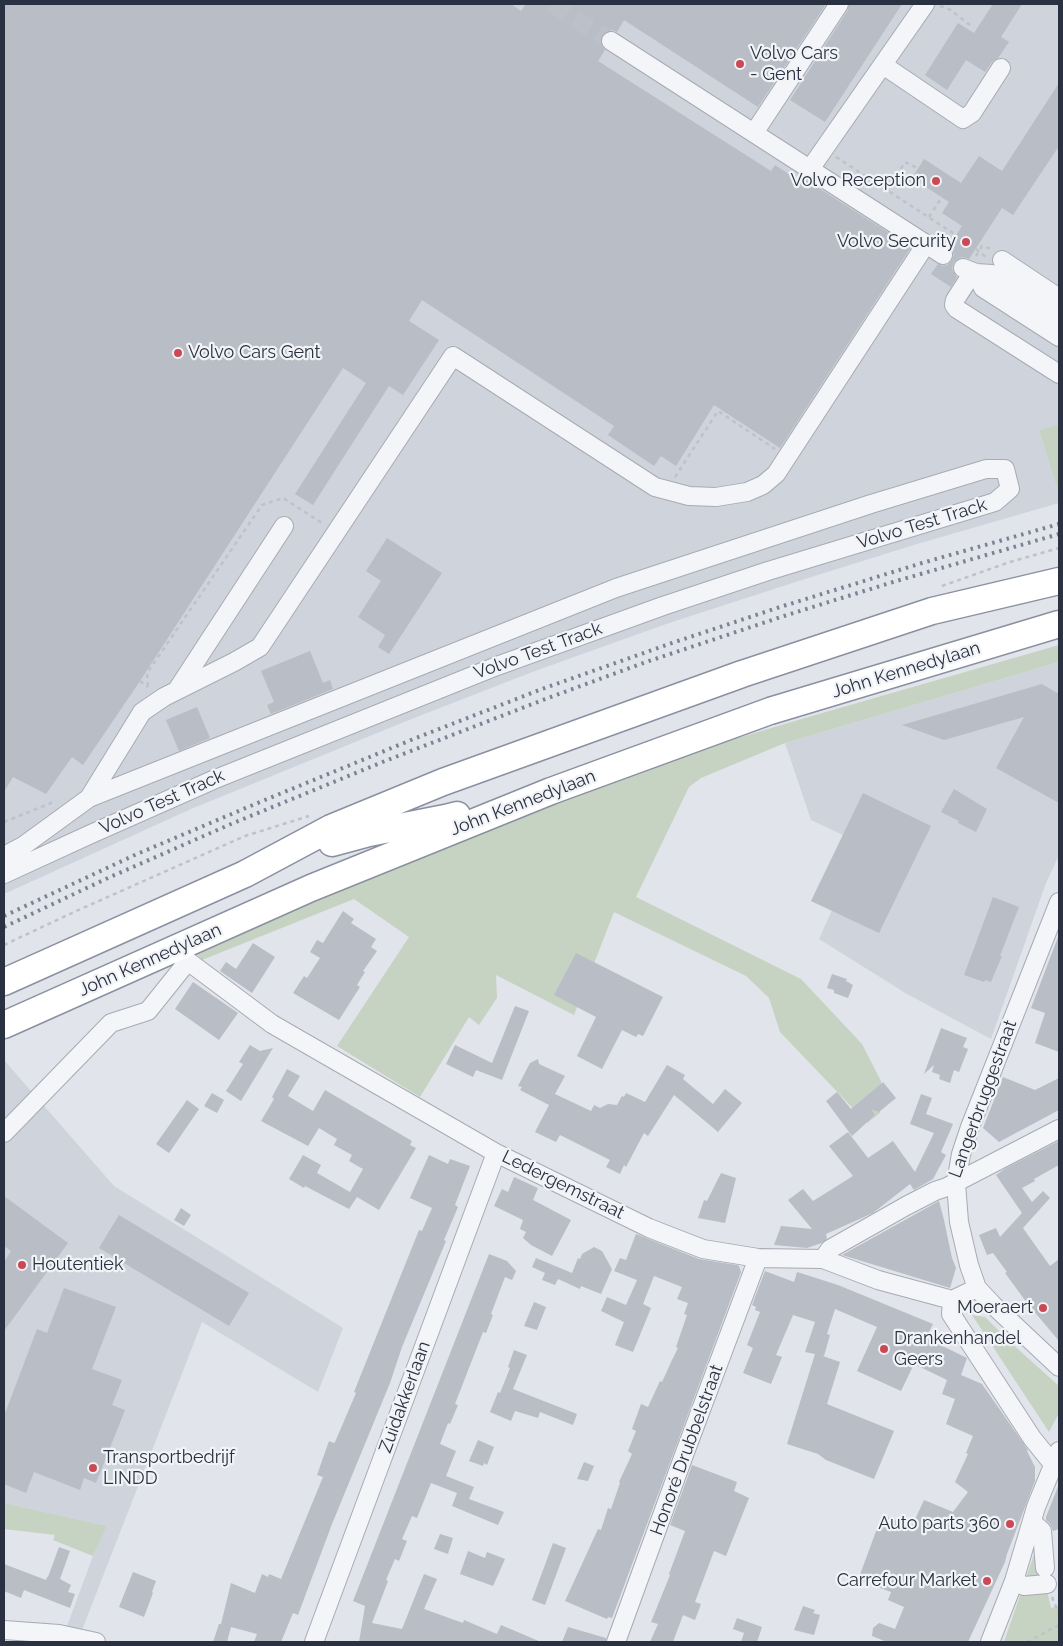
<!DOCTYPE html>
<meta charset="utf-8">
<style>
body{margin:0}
#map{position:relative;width:1063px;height:1646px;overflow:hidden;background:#e1e4ea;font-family:Raleway,sans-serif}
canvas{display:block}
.frame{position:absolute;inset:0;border:5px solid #2a3141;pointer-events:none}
</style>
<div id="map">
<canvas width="1063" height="1646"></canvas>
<div class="frame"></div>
</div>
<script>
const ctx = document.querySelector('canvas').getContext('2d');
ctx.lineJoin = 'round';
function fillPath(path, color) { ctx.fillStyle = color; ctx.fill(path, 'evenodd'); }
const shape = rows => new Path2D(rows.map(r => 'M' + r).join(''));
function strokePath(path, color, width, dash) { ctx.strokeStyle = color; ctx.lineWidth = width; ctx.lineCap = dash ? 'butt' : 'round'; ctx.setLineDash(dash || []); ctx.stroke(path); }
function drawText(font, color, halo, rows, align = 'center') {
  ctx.font = font + ' Raleway,sans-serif'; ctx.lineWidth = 4.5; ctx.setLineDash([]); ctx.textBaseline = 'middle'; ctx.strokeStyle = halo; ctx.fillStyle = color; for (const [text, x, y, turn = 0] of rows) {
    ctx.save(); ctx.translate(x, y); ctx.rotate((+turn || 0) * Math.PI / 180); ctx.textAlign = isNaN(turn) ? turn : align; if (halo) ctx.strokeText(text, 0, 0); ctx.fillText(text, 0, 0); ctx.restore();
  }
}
const built = shape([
 [4,4,1059,4,1059,424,1039,430,1059,495,1059,503,917,544,808,578,669,623,535,671,409,720,191,809,4,894],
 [1059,662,1059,855,1046,883,991,1039,907,994,819,939,862,844,811,820,785,743],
 [4,1060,114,1186,343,1328,318,1392,202,1322,82,1630,67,1626,93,1556,107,1526,4,1503]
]);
const green = shape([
 [1059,424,1059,495,1039,430],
 [1059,645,1059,662,785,743,701,778,689,787,636,897,801,979,862,1044,881,1081,880,1113,867,1123,780,1032,769,998,746,976,614,912,574,1015,496,975,497,998,479,1025,469,1017,420,1097,337,1046,409,937,354,899,202,960,193,949,455,838,691,752,805,718],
 [972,1315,985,1317,1009,1341,1059,1386,1059,1413,1049,1432],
 [4,1503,107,1526,93,1556,53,1540,55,1535,4,1529],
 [1037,1546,1051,1608,1059,1606,1059,1642,1004,1642]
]);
const building = shape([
 [4,4,511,4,521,11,526,4,826,4,758,107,624,20,617,32,612,30,607,31,602,36,600,41,601,45,605,50,598,61,771,171,775,165,804,184,806,180,911,247,780,448,714,405,676,466,661,456,654,466,608,435,614,426,422,300,409,321,439,340,403,395,389,386,313,505,295,494,366,383,343,368,140,681,83,765,72,757,46,794,13,777,4,792],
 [849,4,902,4,825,122,790,100,848,10],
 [993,4,1022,4,1001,37,1009,42,998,58,992,62,985,72,966,60,947,90,925,75,958,23,974,33],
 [1059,83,1059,146,1013,215,1002,208,969,259,962,257,956,260,953,264,952,269,957,277,951,287,931,274,938,264,943,266,947,265,952,260,954,255,952,250,949,246,962,226,942,213,949,202,912,178,924,159,961,183,979,156,1002,171],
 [387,538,442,573,389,654,378,647,385,635,358,617,381,581,366,571],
 [310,651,323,683,330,680,333,689,271,714,267,705,274,702,261,671],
 [1042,684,1059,694,1059,803,996,768,1024,717,944,740,902,725],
 [197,707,210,738,179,751,166,720],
 [954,789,987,809,976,832,958,823,959,821,941,812],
 [863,793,931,826,879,933,811,901],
 [993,897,1019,907,1000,956,1002,956,991,982,985,980,984,982,964,975],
 [343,911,354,919,351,923,376,939,371,947,377,951,363,971,365,972,357,985,360,987,339,1020,293,993,304,976,307,978,320,958,310,952,317,940,323,943],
 [1058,937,1059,937,1059,1052,1035,1043,1045,1013,1031,1008],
 [253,943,275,957,252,993,220,971,226,962,236,969],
 [576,953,663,997,643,1036,638,1034,636,1037,622,1030,602,1069,577,1056,596,1017,554,995],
 [832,974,847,979,846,981,853,985,848,998,834,993,834,990,827,988],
 [193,982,238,1013,219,1040,175,1009],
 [515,1006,529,1011,502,1080,476,1070,473,1077,446,1064,455,1045,492,1063],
 [941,1028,967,1038,963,1047,968,1049,959,1072,954,1070,950,1083,939,1079,940,1075,932,1072,934,1065,924,1074],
 [250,1045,260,1051,273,1048,241,1101,226,1091,243,1064,239,1062],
 [538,1059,539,1064,565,1076,555,1094,591,1111,594,1105,600,1108,608,1104,617,1105,622,1096,624,1097,626,1093,645,1102,667,1065,685,1075,683,1079,713,1104,725,1089,742,1103,718,1132,674,1095,648,1136,644,1133,626,1167,624,1165,620,1174,606,1167,610,1160,560,1135,556,1142,535,1132,549,1105,520,1090,522,1087,518,1086,530,1063],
 [287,1069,300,1076,288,1096,313,1111,325,1090,412,1141,410,1145,416,1148,379,1210,357,1197,349,1209,305,1186,304,1188,289,1179,303,1155,321,1165,317,1173,350,1192,363,1169,349,1161,352,1155,334,1145,337,1139,319,1128,308,1146,261,1121,274,1099,272,1097],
 [1003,1077,1035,1090,1059,1078,1059,1110,999,1142,983,1128],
 [883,1082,896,1098,879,1112,871,1109,875,1115,852,1136,826,1101,837,1092,851,1109],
 [212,1093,224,1100,217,1113,204,1106],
 [921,1094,932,1098,926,1114,953,1124,941,1152,946,1155,933,1179,914,1190,910,1184,873,1213,826,1234,827,1239,822,1243,807,1248,774,1245,781,1226,812,1229,788,1200,803,1189,813,1201,853,1176,829,1146,848,1132,868,1158,893,1141,915,1172,934,1133,910,1124],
 [187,1100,199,1109,169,1153,156,1144],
 [1059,1141,1059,1165,1034,1179,1035,1181,1022,1188,1032,1202,1043,1191,1050,1198,1023,1228,1050,1266,1059,1259,1059,1341,1027,1303,1005,1273,1007,1272,993,1253,987,1255,979,1235,996,1228,1000,1237,1022,1213,996,1175,1006,1168],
 [429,1155,448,1164,450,1159,470,1166,455,1205,458,1207,444,1240,446,1241,402,1347,390,1383,332,1524,298,1615,293,1613,281,1642,254,1642,257,1634,231,1627,227,1642,213,1642,219,1624,221,1624,231,1583,255,1593,262,1574,268,1577,269,1574,281,1579,323,1477,317,1475,329,1441,334,1443,335,1442,356,1393,354,1392,362,1372,419,1230,422,1231,432,1208,410,1198],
 [721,1173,736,1178,725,1223,698,1218,704,1200,707,1201],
 [514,1177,538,1188,533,1200,571,1220,552,1256,531,1245,523,1238,526,1232,520,1229,523,1220,494,1206,502,1189,508,1192],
 [4,1196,68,1243,4,1331,4,1262,11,1251,4,1246],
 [939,1201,944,1220,952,1258,956,1268,950,1288,842,1255],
 [181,1208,191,1215,184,1226,174,1220],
 [119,1215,249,1293,229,1326,99,1248],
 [636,1234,699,1259,737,1265,739,1266,741,1272,612,1618,608,1617,607,1619,565,1601,598,1529,601,1530,608,1508,611,1509,620,1483,619,1482,632,1454,628,1451,636,1431,632,1429,641,1404,648,1407,660,1381,662,1382,672,1360,678,1348,676,1347,687,1315,684,1314,688,1303,677,1299,682,1287,654,1276,643,1304,651,1308,633,1352,615,1345,624,1322,601,1311,607,1297,626,1305,637,1280,614,1271,620,1258,626,1260],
 [594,1247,602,1251,612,1269,601,1294,581,1286,580,1289,558,1279,555,1285,542,1280,545,1273,532,1267,536,1258,572,1273,578,1258,580,1259,582,1254],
 [489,1254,507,1261,516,1271,512,1280,505,1277,491,1314,493,1315,486,1333,483,1332,455,1404,458,1405,450,1424,448,1423,440,1444,456,1451,446,1476,474,1487,469,1499,504,1512,498,1525,452,1506,457,1493,431,1483,417,1518,412,1516,402,1539,407,1541,399,1561,395,1559,386,1580,388,1581,372,1623,402,1629,424,1574,437,1579,424,1609,463,1623,464,1620,497,1634,501,1625,541,1642,359,1642,365,1606,353,1601],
 [765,1271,794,1282,797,1272,838,1285,933,1324,926,1338,967,1358,961,1375,982,1384,1028,1450,1027,1451,1035,1467,1035,1481,1007,1554,1005,1562,968,1642,887,1642,872,1636,873,1628,879,1623,895,1629,904,1607,888,1600,891,1592,858,1580,882,1515,912,1526,924,1500,953,1512,968,1492,955,1482,968,1454,966,1453,973,1436,946,1424,955,1399,942,1394,947,1380,914,1364,901,1391,857,1371,877,1327,835,1309,827,1334,830,1335,824,1356,820,1355,840,1362,827,1404,894,1431,874,1479,826,1460,818,1454,787,1444,815,1354,805,1352,815,1322,793,1315,776,1355,782,1357,771,1384,743,1373,753,1348,747,1345,760,1312,755,1310,756,1307,752,1305],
 [64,1288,116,1307,92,1369,122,1380,112,1405,125,1410,96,1483,84,1478,80,1490,34,1472,26,1493,4,1484,4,1416,37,1329,47,1333],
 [534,1302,546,1307,537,1330,524,1326],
 [514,1350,527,1355,513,1389,577,1414,573,1425,540,1412,538,1418,515,1411,511,1421,490,1412,498,1392,500,1393,510,1368,508,1367],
 [478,1440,494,1447,487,1465,484,1463,483,1466,469,1461],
 [584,1462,594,1466,588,1481,577,1479],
 [692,1465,737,1482,734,1491,749,1498,726,1556,714,1551,695,1602,701,1604,695,1620,683,1615,673,1642,650,1642,658,1624,651,1622,670,1575,669,1574,685,1531,670,1525],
 [1059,1484,1059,1529,1053,1531,1050,1524,1046,1520,1046,1517],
 [440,1534,453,1538,448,1554,434,1549],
 [553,1543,566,1548,545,1605,532,1600],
 [59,1547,70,1551,60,1579,71,1585,68,1592,75,1594,70,1608,24,1590,21,1598,4,1591,4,1564,46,1580,47,1577,48,1577],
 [468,1551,485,1558,487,1552,505,1559,493,1586,460,1574],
 [133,1572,156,1581,152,1592,153,1593,144,1617,119,1607],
 [803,1606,815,1610,813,1613,820,1615,814,1635,794,1630],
 [737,1618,762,1627,757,1642,741,1642,744,1633,733,1629],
 [568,1627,606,1638,606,1642,562,1642]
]);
const minorTunnel = shape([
 [552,4,611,41]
]);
const path = shape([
 [940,6,949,9,970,25],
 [836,157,956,235],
 [888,189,905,162,917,168],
 [929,217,940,200],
 [942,235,946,229],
 [976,249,986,257],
 [976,256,982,246,992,249],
 [675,477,718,411,775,449],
 [942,586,1010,562,1059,548],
 [140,681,148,687],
 [148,686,147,673,262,505,283,498,322,523],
 [4,822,56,801],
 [4,945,74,912,245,836,309,816],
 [1052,1597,1059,1614],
 [1027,1642,1059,1625]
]);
const minor = shape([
 [611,41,943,255],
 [883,65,963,119,972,113,1001,68],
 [754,133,839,4],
 [810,169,925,4],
 [1002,260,1059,298],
 [963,268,976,273,992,274,1059,319],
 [973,272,955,300,954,305,957,309,1059,374],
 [976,273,983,288,1059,337],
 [177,690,284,526],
 [89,798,142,712,164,697,234,662,260,647,453,356,655,487,689,496,716,497,747,492,763,485,776,474,926,244],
 [4,856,23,846,89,798,616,588,871,504,986,469,1005,469,1010,489,995,502,768,571,663,606,497,666,213,780,91,834,4,874],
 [1059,902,970,1127,961,1154,956,1183,959,1222,969,1265,977,1288,993,1305,1059,1367],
 [181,956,272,1024,496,1153,649,1228,703,1249,758,1258,823,1259,878,1280,952,1300,977,1288],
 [4,1133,111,1023,148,1011,188,961],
 [823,1259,830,1249,906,1206,935,1191,947,1187,1059,1129],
 [952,1300,951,1314,1032,1438,1053,1464],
 [1032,1522,1042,1531,1045,1568],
 [1014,1581,1024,1586,1047,1584],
 [4,1630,59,1634,96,1642],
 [314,1642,496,1153],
 [616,1642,684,1455,758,1258],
 [990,1642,1014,1581,1036,1507,1059,1451]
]);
const highway = shape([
 [332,843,369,833,445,818,457,815],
 [4,982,245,874,331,828,443,782,742,674,932,611,1059,581],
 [4,1025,311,888,551,791,770,711,1059,624]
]);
const rail = shape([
 [4,916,137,854,260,802,416,738,542,689,675,642,780,607,922,563,1059,524],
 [4,927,110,877,231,824,385,761,548,698,646,662,784,616,893,582,1059,534]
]);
const markers = [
 [740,64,5,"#cb4954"],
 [936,181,5,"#cb4954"],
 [966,242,5,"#cb4954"],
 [178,353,5,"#cb4954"],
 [22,1265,5,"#cb4954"],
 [1043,1308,5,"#cb4954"],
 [884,1349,5,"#cb4954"],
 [93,1468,5,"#cb4954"],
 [1010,1524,5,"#cb4954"],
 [987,1581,5,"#cb4954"]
];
const poiNames = [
 ["Volvo Cars",750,54],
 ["- Gent",750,75],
 ["Volvo Reception",926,181,"right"],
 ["Volvo Security",956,242,"right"],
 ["Volvo Cars Gent",188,353],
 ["Houtentiek",32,1265],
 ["Moeraert",1033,1308,"right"],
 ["Drankenhandel",894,1339],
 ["Geers",894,1360],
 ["Transportbedrijf",103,1458],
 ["LINDD",103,1479],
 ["Auto parts 360",1000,1524,"right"],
 ["Carrefour Market",977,1581,"right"]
];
const streetNames = [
 ["Volvo Test Track",922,524,-17],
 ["Volvo Test Track",538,651,-20],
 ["John Kennedylaan",906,670,-17],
 ["Volvo Test Track",162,802,-24],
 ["John Kennedylaan",523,803,-21],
 ["John Kennedylaan",150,960,-24],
 ["Langerbruggestraat",983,1099,-70],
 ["Ledergemstraat",563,1185,26],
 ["Zuidakkerlaan",405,1397,-70],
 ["Honoré Drubbelstraat",687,1450,-70]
];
fillPath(built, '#cfd3db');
fillPath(green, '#c6d3c3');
fillPath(building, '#b9bdc6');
strokePath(minorTunnel, '#bcc0c8', 18, [18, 9]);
strokePath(minor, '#a6abb4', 20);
strokePath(highway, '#8990a0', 29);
strokePath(path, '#bfc2c8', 2.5, [4, 4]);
strokePath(minor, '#f4f5f8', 18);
strokePath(highway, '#fff', 26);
strokePath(rail, '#7b8293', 4, [2.5, 5]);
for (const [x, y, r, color] of markers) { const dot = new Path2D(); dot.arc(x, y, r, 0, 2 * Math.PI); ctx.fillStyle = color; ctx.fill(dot); strokePath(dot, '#f1f3f7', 2); }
drawText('18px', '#2a3141', '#f1f3f7', poiNames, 'left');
drawText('18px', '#2a3141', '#f1f3f7', streetNames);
</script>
